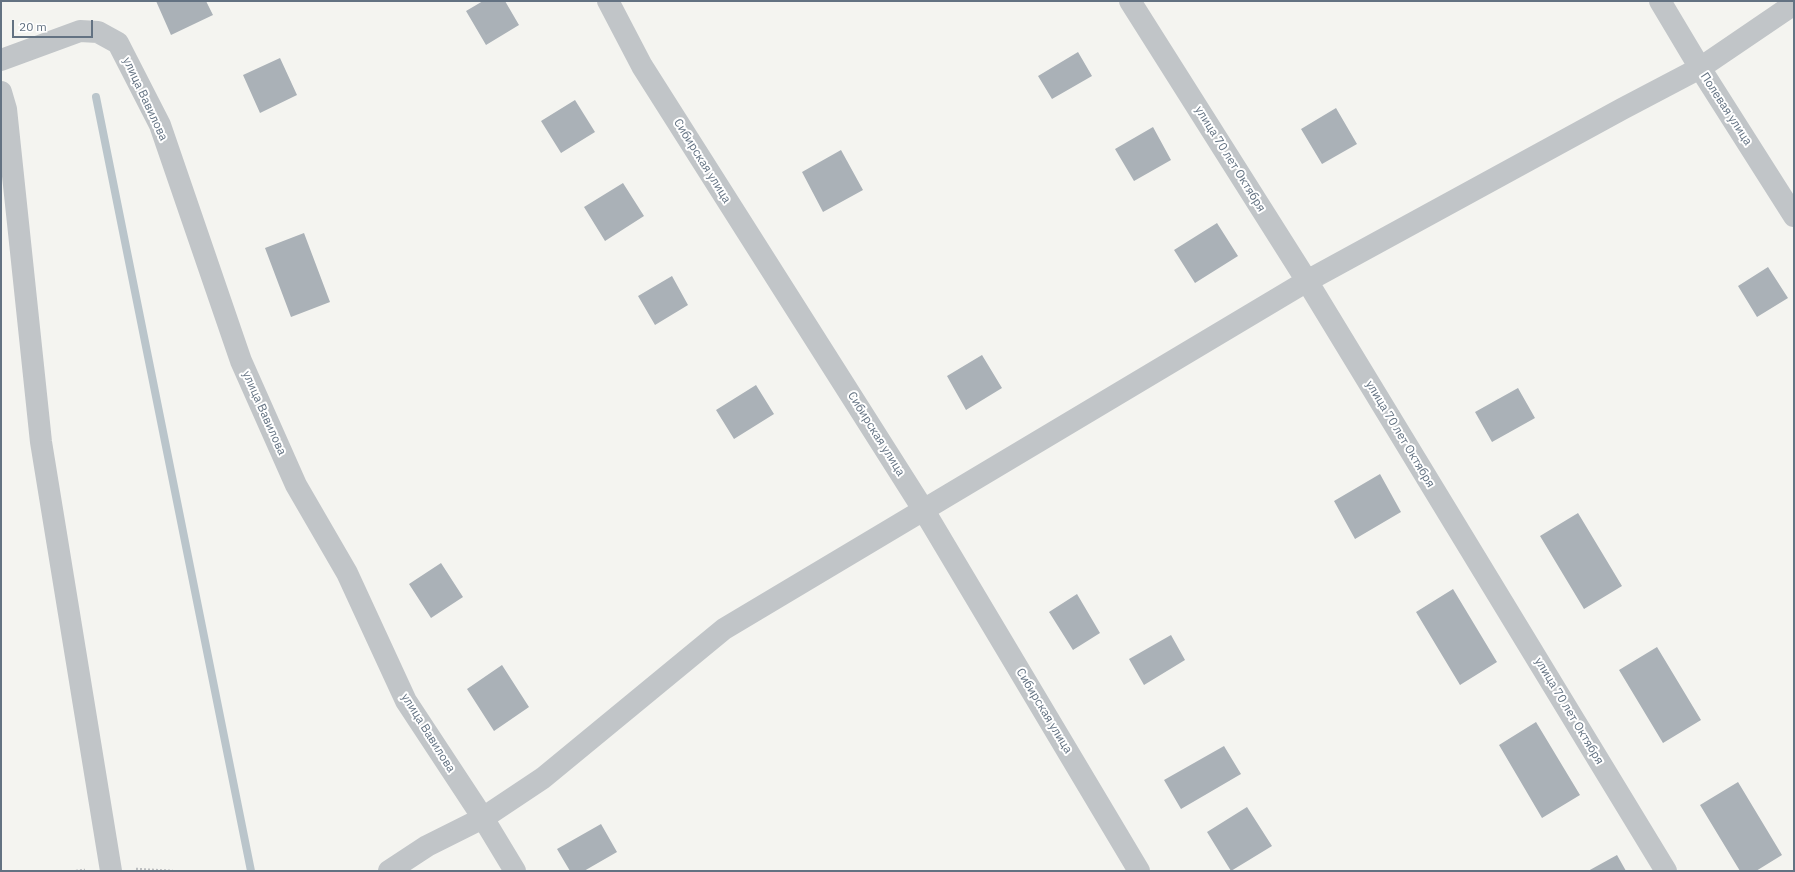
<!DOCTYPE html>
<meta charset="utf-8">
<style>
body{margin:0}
#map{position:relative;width:1795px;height:872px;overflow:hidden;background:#f4f4f0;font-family:"IBM Plex Sans",sans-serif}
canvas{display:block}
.frame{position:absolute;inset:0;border:2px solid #637282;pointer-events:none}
.scale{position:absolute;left:12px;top:20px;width:81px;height:18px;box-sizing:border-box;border:2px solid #637282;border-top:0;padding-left:5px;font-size:12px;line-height:14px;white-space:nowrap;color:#637282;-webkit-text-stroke:3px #fff;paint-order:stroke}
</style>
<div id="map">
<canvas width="1795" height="872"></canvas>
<div class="frame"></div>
<div class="scale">20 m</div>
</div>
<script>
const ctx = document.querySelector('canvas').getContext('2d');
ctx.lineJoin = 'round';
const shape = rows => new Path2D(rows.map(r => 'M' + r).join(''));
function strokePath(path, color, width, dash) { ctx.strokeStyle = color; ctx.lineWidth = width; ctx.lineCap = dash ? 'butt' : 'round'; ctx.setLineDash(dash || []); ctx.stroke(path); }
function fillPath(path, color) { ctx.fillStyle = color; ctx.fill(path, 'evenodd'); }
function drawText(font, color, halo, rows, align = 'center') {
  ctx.font = font + ' "IBM Plex Sans",sans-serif'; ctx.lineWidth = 4; ctx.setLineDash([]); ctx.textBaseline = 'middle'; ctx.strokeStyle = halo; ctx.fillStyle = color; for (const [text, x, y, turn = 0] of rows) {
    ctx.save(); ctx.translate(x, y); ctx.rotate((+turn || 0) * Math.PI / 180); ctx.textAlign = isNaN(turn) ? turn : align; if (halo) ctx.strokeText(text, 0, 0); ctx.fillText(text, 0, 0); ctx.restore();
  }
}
const stream = shape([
 [96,97,251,871]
]);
const building = shape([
 [156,1,206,1,213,15,171,35],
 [483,1,505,1,519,25,486,45,466,11],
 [1078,52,1092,76,1052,99,1038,76],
 [280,58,297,95,260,113,243,75],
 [575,100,595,132,561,153,541,121],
 [1336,108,1357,144,1322,164,1301,129],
 [1153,127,1171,160,1134,181,1115,149],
 [841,150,863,190,823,212,802,172],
 [623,183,644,216,605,241,584,207],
 [1217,223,1238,256,1195,283,1174,250],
 [304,233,330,302,291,317,265,248],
 [1768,267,1788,298,1757,317,1738,286],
 [672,276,688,305,655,325,638,296],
 [982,355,1002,388,966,410,947,376],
 [756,385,774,414,734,439,716,410],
 [1518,388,1535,418,1492,442,1475,412],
 [1380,474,1401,512,1355,539,1334,501],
 [1578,513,1622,586,1584,609,1540,536],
 [441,563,463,597,431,618,409,584],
 [1453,589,1497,662,1460,685,1416,612],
 [1077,594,1100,633,1073,650,1049,612],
 [1171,635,1185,660,1144,685,1129,659],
 [1657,647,1701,720,1663,743,1619,670],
 [502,665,529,707,494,731,467,689],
 [1536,722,1580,795,1542,818,1499,745],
 [1224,746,1241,774,1181,809,1164,780],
 [1738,782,1782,855,1756,871,1740,871,1700,805],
 [1247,807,1272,846,1231,871,1207,832],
 [601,824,617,852,584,871,570,871,557,849],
 [1617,855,1626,871,1588,871]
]);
const path = shape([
 [136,869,173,871],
 [76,871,85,870]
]);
const minor = shape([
 [608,1,642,66,923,509,1139,871],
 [1130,1,1307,281,1666,871],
 [1660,1,1700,68,1794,216],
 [1,60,80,31,98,32,118,43,160,125,241,361,296,485,347,573,406,701,483,818,515,871],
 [1,92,6,109,41,442,111,871],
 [389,871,427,846,483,818,543,778,724,629,1307,281,1622,109,1700,68,1794,4]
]);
const streetNames = [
 ["улица Вавилова",145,99,65],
 ["Полевая улица",1726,109,57],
 ["улица 70 лет Октября",1230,159,58],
 ["Сибирская улица",702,161,58],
 ["улица Вавилова",264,413,66],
 ["Сибирская улица",876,434,58],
 ["улица 70 лет Октября",1400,434,59],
 ["Сибирская улица",1044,711,59],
 ["улица 70 лет Октября",1569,711,59],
 ["улица Вавилова",428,733,58]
];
strokePath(stream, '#bac5cb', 8);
fillPath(building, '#aab1b7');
strokePath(path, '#bbbdbf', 2.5, [2, 2]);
strokePath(minor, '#c1c5c8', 22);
drawText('12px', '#637282', '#fff', streetNames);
</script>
